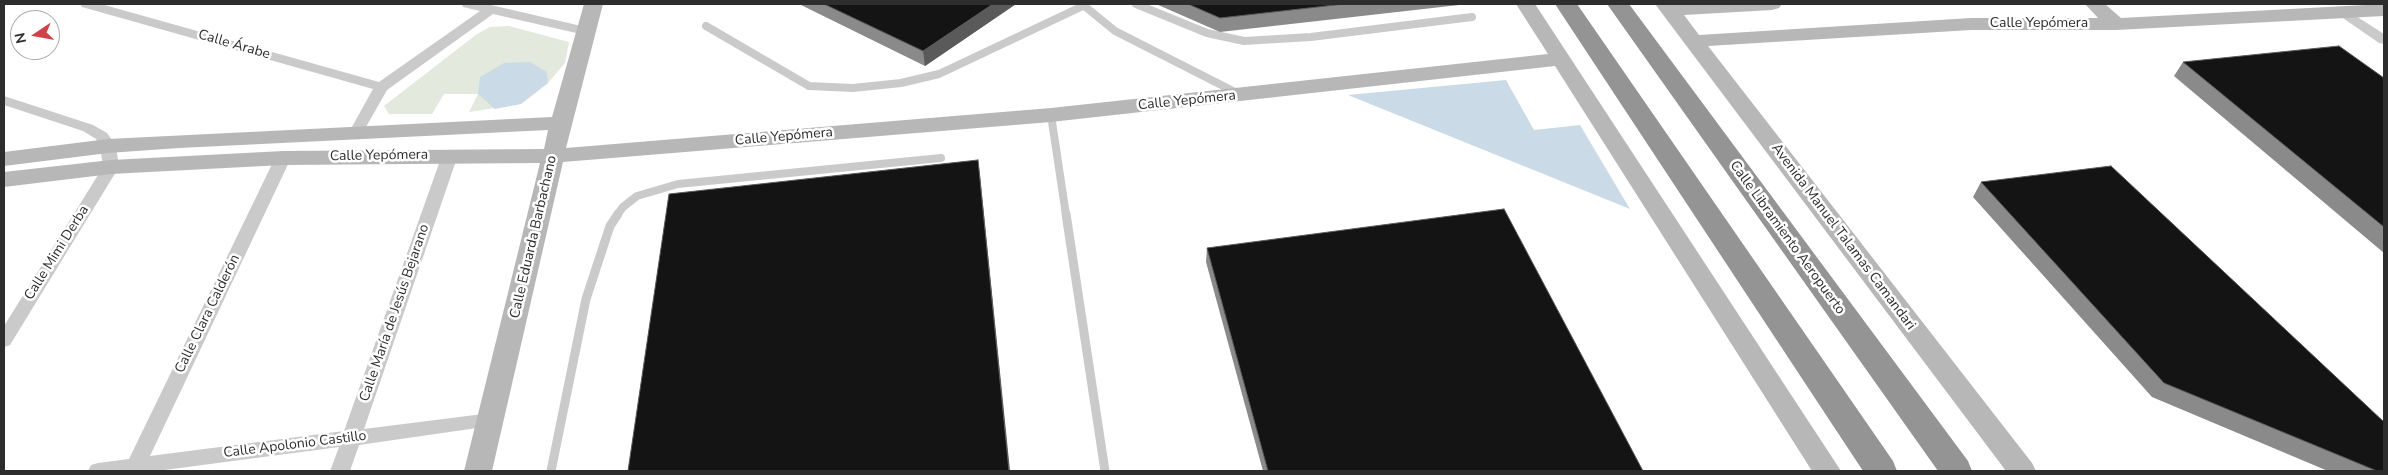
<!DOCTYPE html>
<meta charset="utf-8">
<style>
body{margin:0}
#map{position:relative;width:2388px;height:475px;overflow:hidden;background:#fff;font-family:"Nunito Sans",sans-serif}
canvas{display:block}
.frame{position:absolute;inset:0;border:5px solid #2d2d2d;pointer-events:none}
.north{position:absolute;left:10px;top:10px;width:50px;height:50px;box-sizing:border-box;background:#fff;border:1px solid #ababab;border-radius:50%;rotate:258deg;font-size:14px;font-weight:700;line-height:20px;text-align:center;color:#2d2d2d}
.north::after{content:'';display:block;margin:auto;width:18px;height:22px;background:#d34146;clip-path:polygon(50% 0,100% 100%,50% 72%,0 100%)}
</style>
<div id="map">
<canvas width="2388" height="475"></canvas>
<div class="frame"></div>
<div class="north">N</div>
</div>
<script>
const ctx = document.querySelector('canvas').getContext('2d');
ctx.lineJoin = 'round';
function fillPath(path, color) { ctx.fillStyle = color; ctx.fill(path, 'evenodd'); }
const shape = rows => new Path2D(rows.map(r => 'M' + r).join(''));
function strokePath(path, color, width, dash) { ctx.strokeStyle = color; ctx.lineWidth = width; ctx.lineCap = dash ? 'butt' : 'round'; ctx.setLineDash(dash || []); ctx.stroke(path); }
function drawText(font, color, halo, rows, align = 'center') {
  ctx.font = font + ' "Nunito Sans",sans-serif'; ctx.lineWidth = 5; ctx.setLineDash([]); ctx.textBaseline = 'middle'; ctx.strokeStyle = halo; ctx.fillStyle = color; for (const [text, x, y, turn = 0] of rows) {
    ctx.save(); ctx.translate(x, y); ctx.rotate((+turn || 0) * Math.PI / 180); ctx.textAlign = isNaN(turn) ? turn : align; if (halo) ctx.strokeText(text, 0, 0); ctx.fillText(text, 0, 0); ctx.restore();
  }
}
const green = shape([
 [509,26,569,42,565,63,548,83,521,104,469,112,478,94,444,94,432,114,389,114,384,106,477,34,490,27]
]);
const water = shape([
 [530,62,547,72,548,83,521,104,495,109,478,94,480,77,504,63],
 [1506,80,1534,130,1580,125,1630,209,1348,95]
]);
const laneFar1 = shape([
 [1082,4,1115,31,1239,94],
 [1136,4,1207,33,1244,41,1311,37,1472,17],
 [706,26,809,86,853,88,901,83,939,74,1083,6],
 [1051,115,1066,215],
 [617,215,623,207,637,196,678,184,941,158]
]);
const lane = shape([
 [1066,214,1105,471],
 [551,471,586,299,610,226,618,214]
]);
const street = shape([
 [80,4,101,4,379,82,480,11,463,7,462,4,491,5,590,28,592,31,585,35,493,14,387,90,362,134,355,139,348,134,373,89,82,7,80,4],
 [2345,9,2384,34,2384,44,2379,43,2340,16,2338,13,2340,10,2345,9],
 [4,96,93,125,107,133,116,146,119,167,10,345,4,347,4,326,103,167,100,146,96,139,83,131,4,105,4,96],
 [450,150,455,152,458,155,364,429,491,413,498,415,500,420,498,425,359,445,350,471,330,471,339,447,157,471,88,471,91,465,98,463,129,459,275,158,278,155,283,153,288,155,291,158,150,456,344,431,442,155,445,152,450,150]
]);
const secondary = shape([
 [584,4,603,4,566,148,1051,108,1548,54,1516,4,1535,4,1841,471,1812,471,1555,66,1051,122,563,162,492,471,464,471,540,163,283,165,111,174,4,187,4,172,111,160,283,151,544,149,548,130,179,148,108,153,4,166,4,152,108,139,552,117,584,4],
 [1655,4,1782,4,1779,8,1772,10,1684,15,1699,35,1971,18,2098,18,2085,4,2105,4,2121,18,2384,4,2384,16,2116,30,1971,30,1708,46,2032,463,2036,471,2006,471,1655,4]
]);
const highway = shape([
 [1555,4,1577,4,1893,461,1897,471,1863,471,1555,4],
 [1607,4,1629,4,1968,461,1972,471,1938,471,1607,4]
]);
const wall = shape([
 [799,4,1016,4,925,66],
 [1156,4,1468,4,1220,32],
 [2183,62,2384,78,2384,253,2174,76],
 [1981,182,2384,471,2328,471,2152,397,1973,197],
 [1207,248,1643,471,1263,471,1206,262]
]);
const shadedWall = shape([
 [993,4,1016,4,925,66,923,51],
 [978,160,980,175,1010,471,1009,471]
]);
const building = shape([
 [824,4,993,4,923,51,824,4],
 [1188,4,1344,4,1220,18,1188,4],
 [2339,46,2384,78,2384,227,2183,62,2339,46],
 [978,160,1009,471,628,471,669,194,978,160],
 [2111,166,2384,422,2384,471,2377,471,2164,383,1981,182,2111,166],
 [1504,209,1643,471,1268,471,1207,248,1504,209]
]);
const streetNames = [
 ["Calle Yepómera",2039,24],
 ["Calle Árabe",234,45,16],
 ["Calle Yepómera",1187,101,-6],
 ["Calle Yepómera",784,137,-5],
 ["Calle Yepómera",379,156,-1],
 ["Calle Eduarda Barbachano",534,237,-77],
 ["Avenida Manuel Talamas Camandari",1843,237,53],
 ["Calle Libramiento Aeropuerto",1787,238,54],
 ["Calle Mimi Derba",57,253,-58],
 ["Calle María de Jesús Bejarano",395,313,-71],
 ["Calle Clara Calderón",208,314,-64],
 ["Calle Apolonio Castillo",295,445,-7]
];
fillPath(green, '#e3e9dc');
fillPath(water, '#cadbe7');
strokePath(laneFar1, '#cacaca', 8);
strokePath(lane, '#cacaca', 9);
fillPath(street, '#cacaca');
fillPath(secondary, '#b7b7b7');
fillPath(highway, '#949494');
fillPath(wall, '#8a8a8a');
fillPath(shadedWall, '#5a5a5a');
fillPath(building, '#141414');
strokePath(building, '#5a5a5a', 1);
drawText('14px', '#2d2d2d', '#fff', streetNames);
</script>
